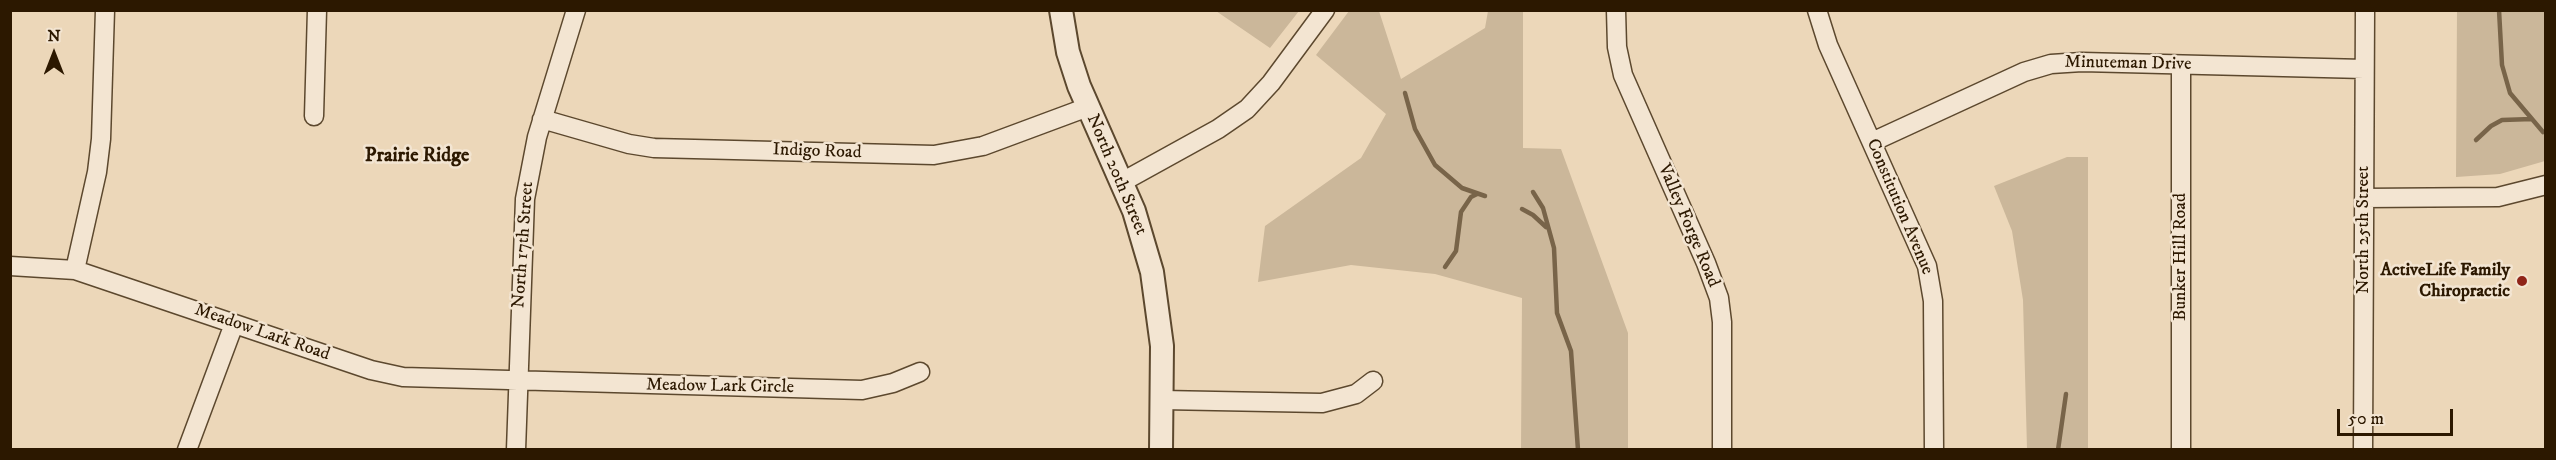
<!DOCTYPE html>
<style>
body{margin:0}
#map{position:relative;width:2556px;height:460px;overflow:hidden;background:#ecd7b9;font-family:"IM FELL DW Pica",serif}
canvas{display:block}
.frame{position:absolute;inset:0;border:12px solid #2c1800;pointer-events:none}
.north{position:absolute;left:24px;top:24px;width:60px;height:60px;-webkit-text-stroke:4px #f3e5d2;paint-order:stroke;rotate:0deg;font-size:16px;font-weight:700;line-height:24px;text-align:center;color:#2c1800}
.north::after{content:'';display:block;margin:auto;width:21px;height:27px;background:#2c1800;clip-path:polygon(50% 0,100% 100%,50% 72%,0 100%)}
.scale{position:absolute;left:2337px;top:409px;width:116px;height:27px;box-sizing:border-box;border:3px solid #2c1800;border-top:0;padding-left:8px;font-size:18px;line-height:21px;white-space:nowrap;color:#2c1800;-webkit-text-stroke:4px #f3e5d2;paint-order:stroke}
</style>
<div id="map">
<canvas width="2556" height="460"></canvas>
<div class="frame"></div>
<div class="north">N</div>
<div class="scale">50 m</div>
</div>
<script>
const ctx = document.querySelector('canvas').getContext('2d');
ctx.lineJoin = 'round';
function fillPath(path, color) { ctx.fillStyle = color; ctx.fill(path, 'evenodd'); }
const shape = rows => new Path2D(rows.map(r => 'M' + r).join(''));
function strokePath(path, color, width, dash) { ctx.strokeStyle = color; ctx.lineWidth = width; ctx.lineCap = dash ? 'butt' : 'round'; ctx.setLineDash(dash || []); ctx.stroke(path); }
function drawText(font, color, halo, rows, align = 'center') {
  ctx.font = font + ' "IM FELL DW Pica",serif'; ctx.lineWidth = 5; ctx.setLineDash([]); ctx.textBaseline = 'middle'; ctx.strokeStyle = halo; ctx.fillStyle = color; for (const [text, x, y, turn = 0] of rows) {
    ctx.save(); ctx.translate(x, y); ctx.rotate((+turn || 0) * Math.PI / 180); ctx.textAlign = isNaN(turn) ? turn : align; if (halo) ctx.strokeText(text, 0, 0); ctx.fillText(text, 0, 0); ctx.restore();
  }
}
const green = shape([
 [1216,11,1299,11,1270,48],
 [1349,11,1379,11,1401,79,1485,28,1488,11,1523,11,1523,148,1561,149,1628,333,1628,449,1521,449,1522,298,1435,274,1351,265,1258,282,1265,226,1361,158,1386,114,1316,55],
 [2457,11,2545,11,2545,161,2500,174,2456,177],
 [2067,157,2088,157,2088,449,2027,449,2023,300,2012,231,1994,186]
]);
const stream = shape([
 [2499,10,2502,65,2510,93,2543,132],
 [1405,93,1415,129,1435,165,1462,188,1485,196],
 [2476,140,2491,126,2502,120,2532,119],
 [1533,192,1543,208,1554,248,1557,313,1571,351,1578,450],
 [1522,209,1533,215,1546,227],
 [1445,267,1456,251,1461,212,1471,197,1477,194],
 [2058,450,2066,394]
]);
const minor = shape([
 [1616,10,1617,47,1623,75,1706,263,1719,298,1722,322,1722,450],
 [1817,10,1828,45,1927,266,1933,301,1934,450],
 [314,116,317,10],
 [542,119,629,144,654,148,934,155,983,146,1088,107],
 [1872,142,2024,72,2051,64,2082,62,2364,69],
 [1122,182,1218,129,1247,109,1271,83,1325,10],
 [2364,198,2498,197,2546,185],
 [10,266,75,270,371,370,403,377,862,390,893,383,920,372],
 [75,270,97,172,101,139,105,10],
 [1162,400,1322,403,1356,394,1373,381],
 [187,450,234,324],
 [516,450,525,199,537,137,576,10],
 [2181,450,2181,65],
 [2363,450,2365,10]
]);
const tertiary = shape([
 [1061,10,1068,52,1079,86,1134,211,1152,272,1162,346,1161,450]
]);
const markers = [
 [2522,281,6,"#8f2418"]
];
const streetNames = [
 ["Minuteman Drive",2128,64,1],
 ["Indigo Road",817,152,2],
 ["North 20th Street",1116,175,67],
 ["Constitution Avenue",1899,207,67],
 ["Valley Forge Road",1688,226,67],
 ["North 25th Street",2364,230,-90],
 ["North 17th Street",524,245,-86],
 ["Bunker Hill Road",2181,257,-90],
 ["Meadow Lark Road",262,333,19],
 ["Meadow Lark Circle",720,387,1]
];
const poiNames = [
 ["ActiveLife Family",2510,271],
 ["Chiropractic",2510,292]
];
const neighbourhoodNames = [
 ["Prairie Ridge",417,157]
];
fillPath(green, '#cbb79a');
strokePath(stream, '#786449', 4.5);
strokePath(minor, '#5c482e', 21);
strokePath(tertiary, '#5c482e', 26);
strokePath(minor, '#f3e5d2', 18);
strokePath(tertiary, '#f3e5d2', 22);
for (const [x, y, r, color] of markers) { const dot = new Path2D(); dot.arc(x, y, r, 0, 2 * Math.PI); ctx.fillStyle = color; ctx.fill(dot); strokePath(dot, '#f3e5d2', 2); }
drawText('18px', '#2c1800', '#f3e5d2', streetNames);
drawText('bold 18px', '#2c1800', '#f3e5d2', poiNames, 'right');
drawText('bold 20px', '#2c1800', '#f3e5d2', neighbourhoodNames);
</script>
